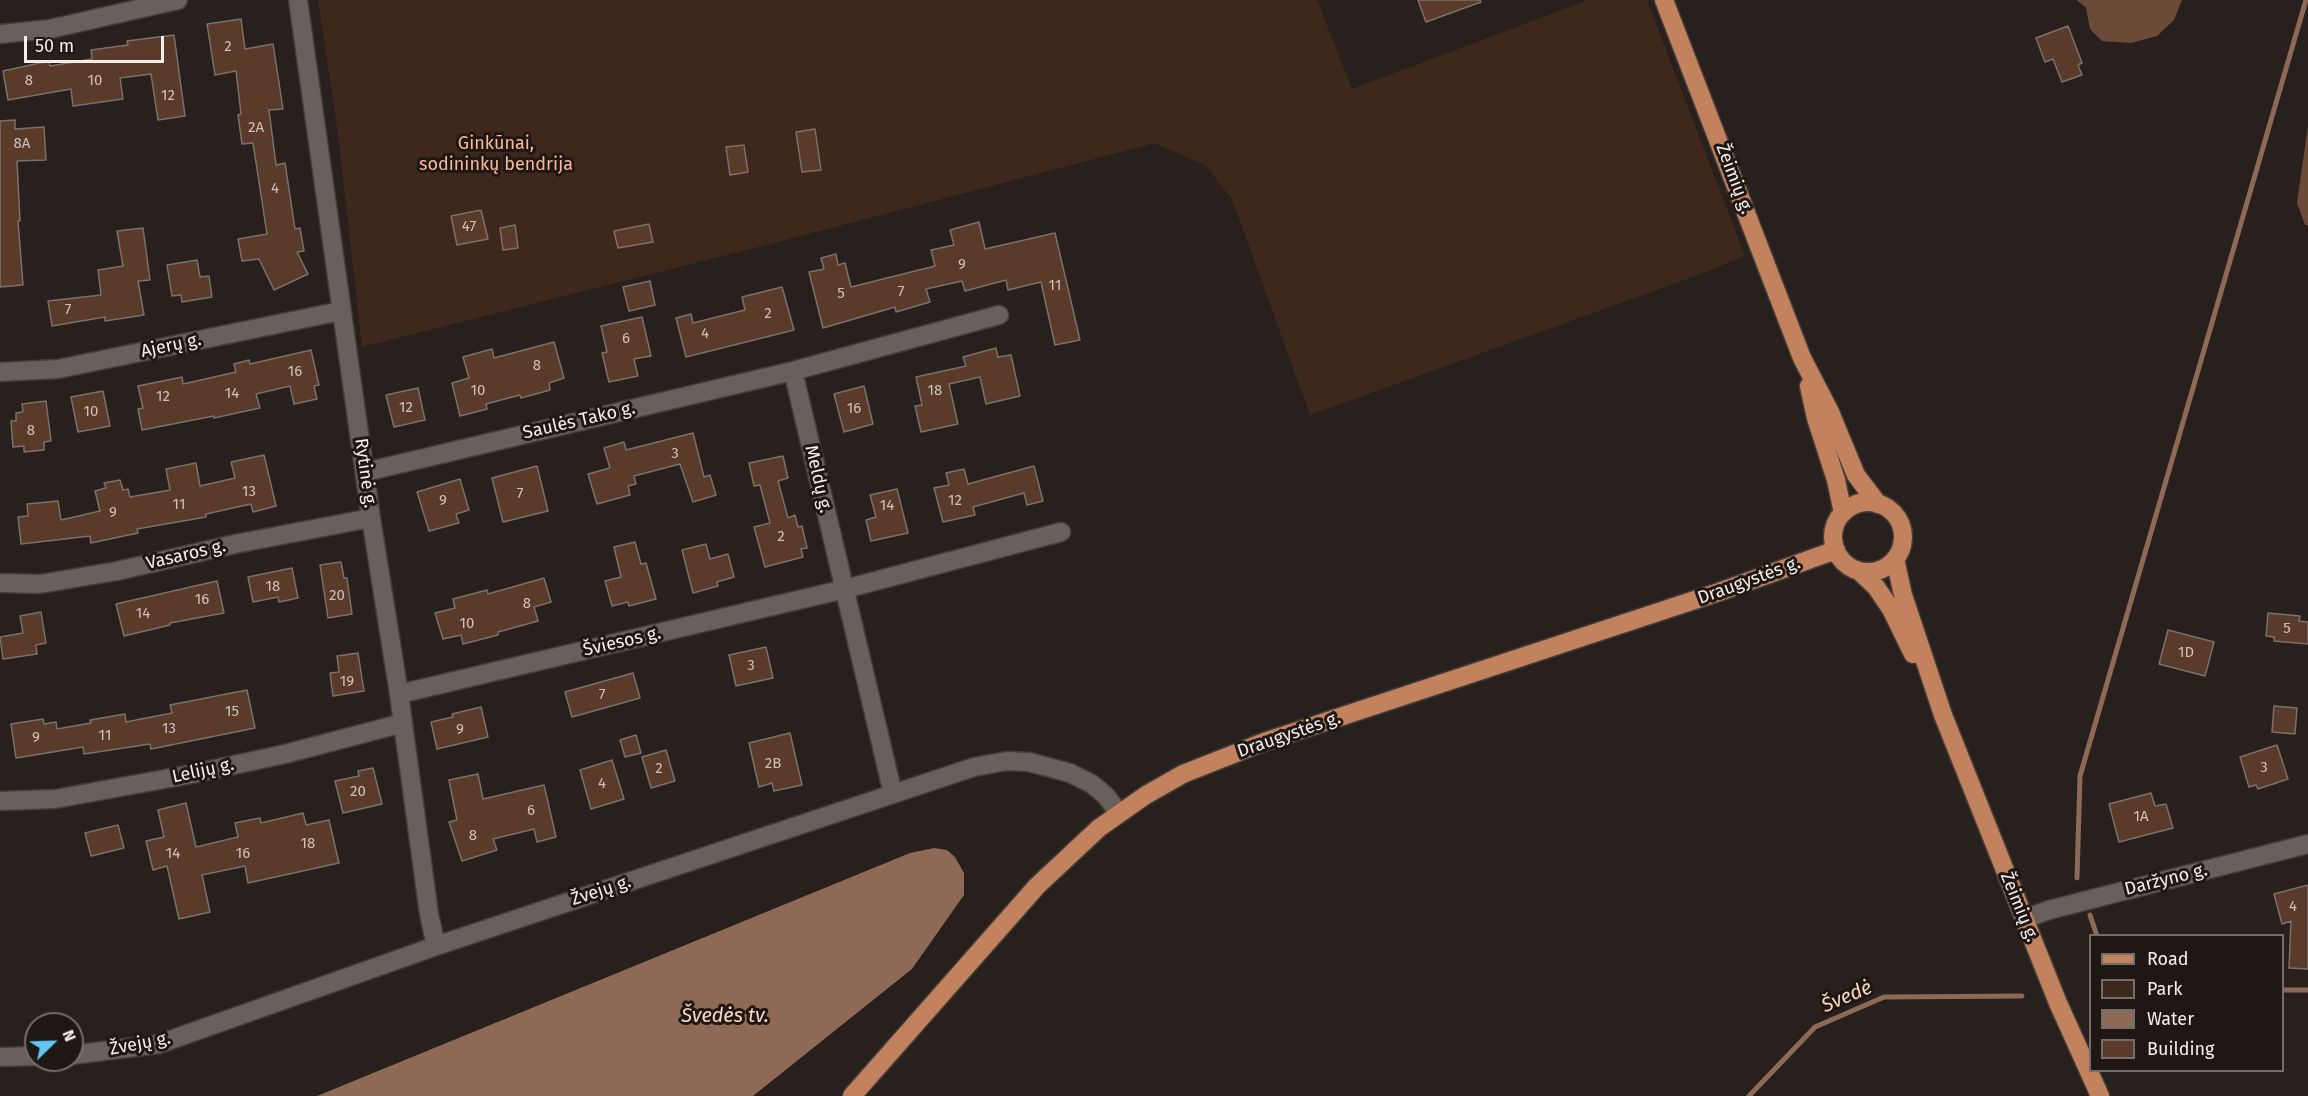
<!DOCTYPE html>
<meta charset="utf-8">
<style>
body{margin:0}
#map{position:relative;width:2308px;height:1096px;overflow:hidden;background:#28201c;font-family:"Fira Sans",sans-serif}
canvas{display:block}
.legend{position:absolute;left:2089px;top:934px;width:195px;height:138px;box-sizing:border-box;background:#1f1713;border:2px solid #746d69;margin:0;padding:8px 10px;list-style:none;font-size:18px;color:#f4eeeb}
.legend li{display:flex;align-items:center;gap:12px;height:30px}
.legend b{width:30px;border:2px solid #746d69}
.north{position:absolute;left:24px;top:1012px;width:60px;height:60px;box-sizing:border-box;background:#1f1713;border:2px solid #746d69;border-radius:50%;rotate:67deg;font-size:16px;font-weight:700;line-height:24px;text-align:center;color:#f4eeeb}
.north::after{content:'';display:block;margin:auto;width:21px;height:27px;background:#65c5ee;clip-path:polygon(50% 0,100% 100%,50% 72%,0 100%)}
.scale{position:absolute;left:24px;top:36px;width:140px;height:27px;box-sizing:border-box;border:3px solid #f4eeeb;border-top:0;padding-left:8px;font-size:18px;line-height:21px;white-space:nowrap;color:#f4eeeb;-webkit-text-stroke:4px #1f1713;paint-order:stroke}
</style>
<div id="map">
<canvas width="2308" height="1096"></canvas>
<ul class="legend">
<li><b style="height:8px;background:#c3825e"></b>Road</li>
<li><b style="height:16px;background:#3e281c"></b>Park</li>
<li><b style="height:16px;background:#8d6956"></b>Water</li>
<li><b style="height:16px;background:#5a3a29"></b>Building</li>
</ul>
<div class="north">N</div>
<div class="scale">50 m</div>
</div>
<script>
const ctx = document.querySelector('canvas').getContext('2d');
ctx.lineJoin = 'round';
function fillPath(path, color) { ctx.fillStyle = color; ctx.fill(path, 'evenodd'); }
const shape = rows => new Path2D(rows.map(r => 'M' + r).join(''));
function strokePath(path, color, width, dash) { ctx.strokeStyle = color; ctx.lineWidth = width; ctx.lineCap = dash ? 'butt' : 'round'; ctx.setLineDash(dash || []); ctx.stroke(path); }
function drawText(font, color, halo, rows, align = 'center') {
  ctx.font = font + ' "Fira Sans",sans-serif'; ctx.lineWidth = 6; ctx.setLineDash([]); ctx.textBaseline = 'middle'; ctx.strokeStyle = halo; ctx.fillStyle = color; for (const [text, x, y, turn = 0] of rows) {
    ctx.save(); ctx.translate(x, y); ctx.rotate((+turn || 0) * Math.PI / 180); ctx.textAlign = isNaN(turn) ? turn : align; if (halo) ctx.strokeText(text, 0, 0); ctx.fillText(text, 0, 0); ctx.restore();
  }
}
const green = shape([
 [318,0,1317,0,1352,89,1588,0,1647,0,1745,256,1701,274,1310,415,1232,199,1205,165,1155,143,778,242,362,347,338,134]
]);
const forest = shape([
 [2077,0,2182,0,2174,20,2157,36,2131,43,2102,41,2090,29,2086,8],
 [2308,125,2308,225,2305,225,2297,203]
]);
const water = shape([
 [934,848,947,850,955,857,964,873,964,895,912,969,753,1096,317,1096,910,853]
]);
const stream = shape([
 [2077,878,2080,776,2306,0],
 [2090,915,2097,936],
 [2282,990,2308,990],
 [1749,1096,1815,1027,1884,997,2022,996]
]);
const building = shape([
 [1418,0,1480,0,1481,2,1426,22,1418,0],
 [241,19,245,49,273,44,283,109,269,110,276,165,285,163,295,229,300,228,304,251,297,252,308,274,274,290,259,259,242,261,238,239,267,234,253,143,242,144,238,115,241,114,236,71,215,75,207,24,241,19],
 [2068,26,2082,63,2078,65,2082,75,2062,82,2053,59,2045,62,2036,38,2068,26],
 [174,35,185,116,158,120,151,74,120,78,123,99,73,106,71,89,8,100,3,71,49,61,50,66,92,59,91,50,128,45,127,41,174,35],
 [15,120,15,129,44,127,46,160,17,161,20,221,18,221,23,285,0,287,0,121,15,120],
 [815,129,821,170,802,172,796,132,815,129],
 [744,145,748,172,730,175,726,147,744,145],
 [481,210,488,239,457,245,451,216,481,210],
 [979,222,985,249,1055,233,1080,340,1055,345,1041,282,1008,290,1006,280,965,291,962,281,926,289,930,302,896,312,895,307,823,328,809,272,824,269,821,258,836,254,838,265,845,263,851,287,935,266,931,250,954,245,950,230,979,222],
 [649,224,653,242,618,248,614,231,649,224],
 [515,225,518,248,503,250,500,228,515,225],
 [143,228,150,280,138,281,144,315,105,321,105,317,52,326,48,301,101,295,98,270,123,266,117,231,143,228],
 [197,260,200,277,209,276,212,297,182,302,181,295,172,296,167,265,197,260],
 [650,281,655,305,629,311,623,287,650,281],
 [782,287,794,330,686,357,676,318,691,314,693,323,745,310,742,297,782,287],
 [642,317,651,356,634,359,638,376,609,382,602,353,607,352,601,326,642,317],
 [554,342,564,378,549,383,550,390,521,398,520,395,486,404,487,409,460,416,452,383,469,378,463,357,492,349,494,358,554,342],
 [996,348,998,357,1011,355,1020,396,986,404,980,377,949,384,958,424,921,432,915,406,922,405,916,377,966,366,963,357,996,348],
 [311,350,319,385,314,386,317,399,294,404,290,386,256,394,260,408,214,418,214,416,142,430,138,409,143,408,138,386,182,377,183,384,236,372,234,364,249,360,250,364,311,350],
 [864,386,873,424,844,432,834,394,864,386],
 [418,388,425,420,394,427,386,395,418,388],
 [103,391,110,426,78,432,71,397,103,391],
 [46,401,51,441,44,442,44,450,24,452,24,446,13,447,11,421,16,421,16,413,23,412,22,404,46,401],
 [693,433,704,477,710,475,716,495,693,502,680,464,634,476,636,484,628,486,630,495,597,504,588,474,610,468,604,448,624,442,626,450,693,433],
 [264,455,276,506,253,512,251,504,206,514,206,517,137,529,138,533,91,543,90,536,21,544,18,517,28,516,27,504,58,501,61,520,100,511,95,491,106,488,104,483,120,480,123,490,128,489,130,497,170,490,166,469,196,463,200,486,235,478,231,462,264,455],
 [783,456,788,478,778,481,788,518,795,515,798,527,802,526,807,548,801,549,803,557,765,567,754,527,770,523,760,485,754,486,749,463,783,456],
 [537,466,548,511,503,522,492,478,537,466],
 [1034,466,1043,501,1027,505,1024,493,973,507,975,515,943,522,934,488,949,485,946,473,964,469,968,484,1034,466],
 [460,479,469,510,456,514,459,523,429,531,417,492,460,479],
 [897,489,908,533,871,541,866,520,876,517,870,495,897,489],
 [635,542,641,564,646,563,656,599,629,606,628,602,612,606,605,581,621,577,614,547,635,542],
 [706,544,710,559,728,554,734,577,717,582,718,586,693,593,682,550,706,544],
 [341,562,344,578,347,578,352,614,328,618,320,565,341,562],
 [292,568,298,598,279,602,278,597,253,602,248,577,292,568],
 [544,578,551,602,534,607,538,621,498,632,498,635,463,644,461,635,443,639,435,613,455,608,453,599,487,590,488,594,544,578],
 [217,581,224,613,170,623,170,625,124,636,116,604,217,581],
 [41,612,46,643,36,645,37,654,3,659,0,637,23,633,20,616,41,612],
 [2268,613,2300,616,2299,621,2308,622,2308,644,2274,641,2274,637,2266,636,2268,613],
 [2168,630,2214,642,2205,676,2159,664,2168,630],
 [766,647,773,678,736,686,729,655,766,647],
 [358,653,364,691,333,696,330,673,339,672,337,656,358,653],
 [633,673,640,698,572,717,565,692,633,673],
 [247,690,255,728,151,749,150,744,84,754,83,747,16,758,11,724,43,719,44,724,56,722,57,729,91,723,90,720,125,714,126,722,172,713,170,705,247,690],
 [2274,706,2297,708,2295,734,2272,732,2274,706],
 [481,707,488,737,437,749,431,722,453,717,452,714,481,707],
 [790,733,802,785,774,791,772,783,759,787,749,743,790,733],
 [636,735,641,753,625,757,620,740,636,735],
 [2277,745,2288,779,2258,789,2256,785,2249,787,2240,757,2277,745],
 [666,750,675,781,651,788,642,757,666,750],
 [612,760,624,799,591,809,580,770,612,760],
 [373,768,382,804,343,813,335,781,359,776,358,771,373,768],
 [478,774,483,799,544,785,556,837,537,842,534,829,493,839,497,850,462,861,449,822,457,820,449,780,478,774],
 [2151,793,2155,806,2166,804,2173,828,2119,842,2109,804,2151,793],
 [186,803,196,847,238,837,235,823,260,818,261,823,303,813,306,825,329,820,339,863,248,883,245,866,202,875,210,912,179,919,167,866,153,870,146,841,164,837,158,810,186,803],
 [118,825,124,848,91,856,85,833,118,825],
 [2308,885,2308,969,2289,968,2291,921,2282,924,2274,894,2308,885]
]);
const street = shape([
 [298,0,371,518,399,694,429,914,436,946],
 [0,34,50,29,178,0],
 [0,372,58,369,341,311],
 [365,472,793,371],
 [0,583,40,584,117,571,235,544,371,518],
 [399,694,845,589,1061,532],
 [893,794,793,371,999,315],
 [0,801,55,799,192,774,285,754,403,723],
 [2024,919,2049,910,2308,844],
 [72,1055,159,1044,436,946,974,767,1007,761,1029,762,1070,773,1092,784,1106,796,1119,813],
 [0,1057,36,1056]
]);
const primary = shape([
 [1664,0,1802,358,1830,412,1856,475,1878,504],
 [1809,386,1816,418,1836,480,1843,513],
 '1833 537a35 35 0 1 1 70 0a35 35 0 1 1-70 0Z',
 [1895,559,1903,595,1943,715,2058,1003,2100,1096],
 [1859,571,1876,587,1891,609,1913,654],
 [852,1096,1037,886,1099,828,1146,795,1183,774,1264,742,1719,592,1836,550]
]);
const numberNames = [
 ["2",228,47],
 ["8",29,81],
 ["10",95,81],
 ["12",168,96],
 ["2A",256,128],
 ["8A",22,144],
 ["4",275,189],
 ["47",469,227],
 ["9",962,265],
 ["11",1055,286],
 ["7",901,292],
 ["5",841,294],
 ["7",68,310],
 ["2",768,314],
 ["4",705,334],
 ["6",626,339],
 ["8",537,366],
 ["16",295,372],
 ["10",478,391],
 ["18",935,391],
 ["14",232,394],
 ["12",163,397],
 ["12",406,408],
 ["16",854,409],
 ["10",91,412],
 ["8",31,431],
 ["3",675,454],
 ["13",249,492],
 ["7",520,494],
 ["9",443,501],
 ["12",955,501],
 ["11",179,505],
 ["14",887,506],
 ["9",113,513],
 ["2",781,537],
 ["18",273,587],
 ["20",337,596],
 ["16",202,600],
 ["8",527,604],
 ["14",143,614],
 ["10",467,624],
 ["5",2287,629],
 ["1D",2186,653],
 ["3",751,666],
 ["19",347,682],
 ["7",602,695],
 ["15",232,712],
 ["13",169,729],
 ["9",460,730],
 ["11",105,736],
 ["9",36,738],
 ["2B",773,764],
 ["3",2264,768],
 ["2",659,769],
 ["4",602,784],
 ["20",358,792],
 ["6",531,811],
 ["1A",2141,817],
 ["8",473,836],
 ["18",308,844],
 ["14",173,854],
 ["16",243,854],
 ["4",2293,907]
];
const parkNames = [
 ["Ginkūnai,",496,144],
 ["sodininkų bendrija",496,165]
];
const streetNames = [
 ["Žeimių g.",1734,179,69],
 ["Ajerų g.",171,346,-12],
 ["Saulės Tako g.",579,421,-13],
 ["Rytinė g.",365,473,82],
 ["Meldų g.",818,479,77],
 ["Vasaros g.",186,555,-13],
 ["Draugystės g.",1749,581,-20],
 ["Šviesos g.",622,642,-13],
 ["Draugystės g.",1289,735,-19],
 ["Lelijų g.",203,771,-12],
 ["Daržyno g.",2166,880,-14],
 ["Žvejų g.",601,891,-18],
 ["Žeimių g.",2019,907,68],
 ["Žvejų g.",140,1044,-11]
];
const waterNames = [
 ["Švedė",1847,997,-23],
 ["Švedės tv.",725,1016]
];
fillPath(green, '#3e281c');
fillPath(forest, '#6b4a38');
fillPath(water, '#8d6956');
strokePath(stream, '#8d6956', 5);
fillPath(building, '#5a3a29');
strokePath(building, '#7b716c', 1.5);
strokePath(street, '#433c38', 21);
strokePath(primary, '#433c38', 21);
strokePath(street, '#6a605b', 18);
strokePath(primary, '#c3825e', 18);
drawText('15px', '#cec1ba', null, numberNames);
drawText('18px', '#f8ba9a', '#1f1713', parkNames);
drawText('18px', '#f4eeeb', '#1f1713', streetNames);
drawText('italic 20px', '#fbd5c2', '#1f1713', waterNames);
</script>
